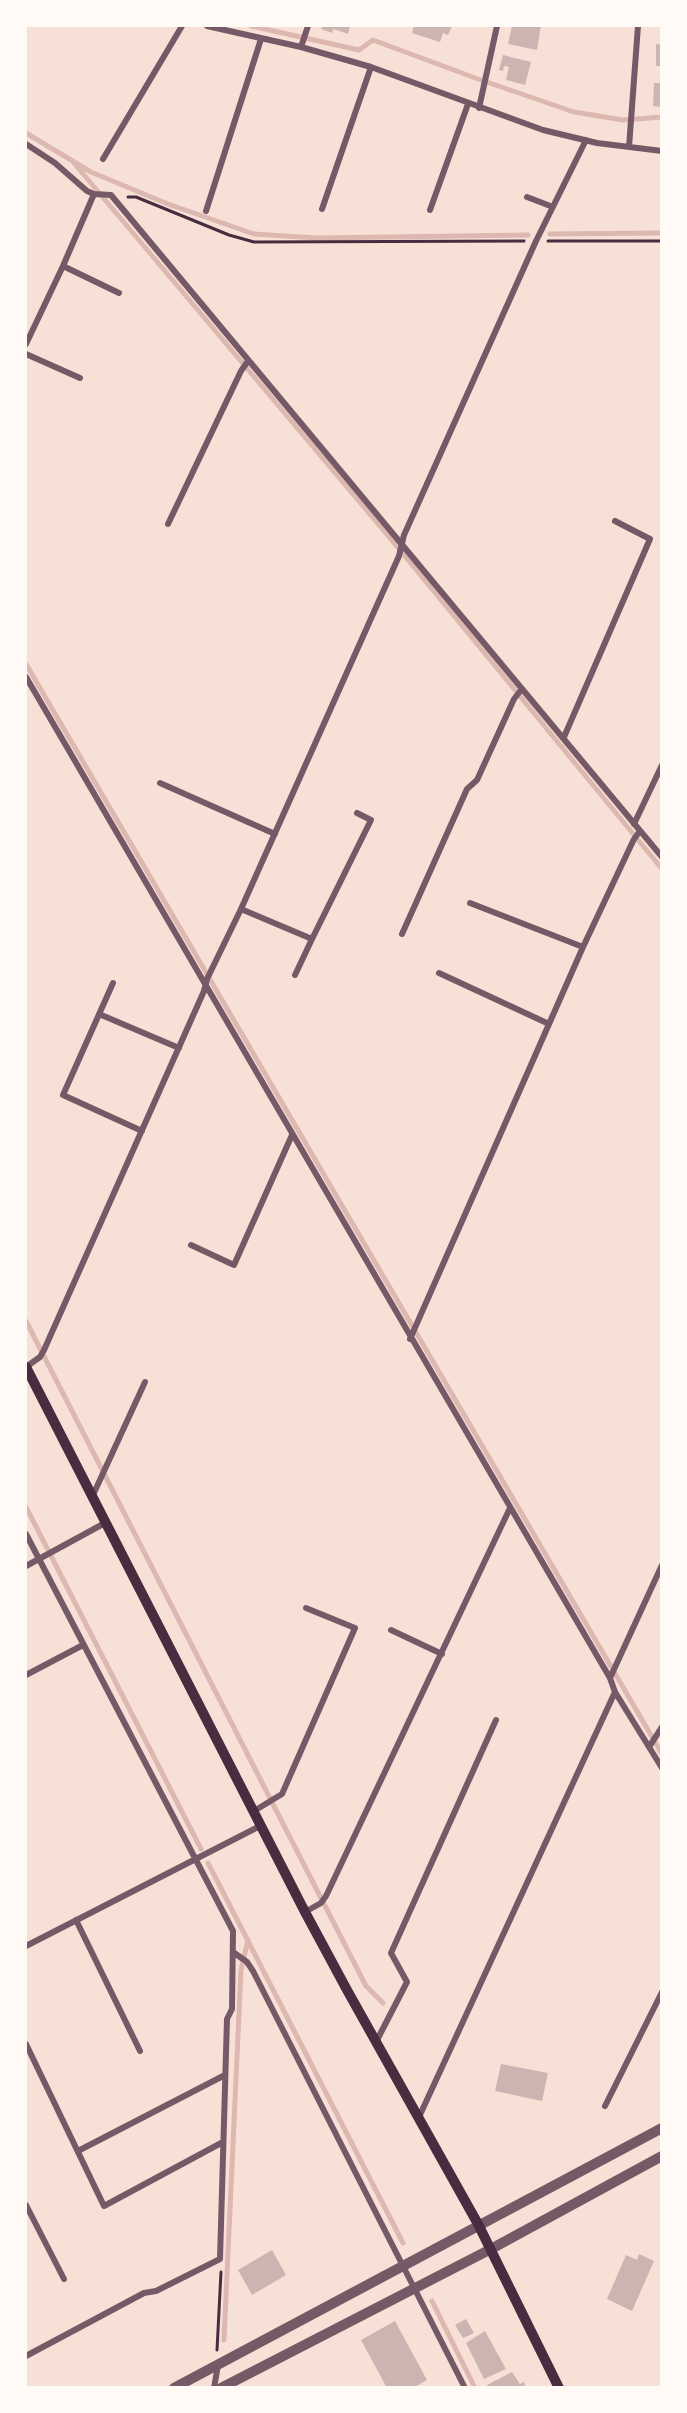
<!DOCTYPE html>
<style>
body{margin:0}
#map{position:relative;width:687px;height:2413px;overflow:hidden;background:#f7e1d7;font-family:"Roboto Serif",serif}
canvas{display:block}
.frame{position:absolute;inset:0;border:27px solid #fffaf5;pointer-events:none}
</style>
<div id="map">
<canvas width="687" height="2413"></canvas>
<div class="frame"></div>
</div>
<script>
const ctx = document.querySelector('canvas').getContext('2d');
ctx.lineJoin = 'round';
const shape = rows => new Path2D(rows.map(r => 'M' + r).join(''));
function strokePath(path, color, width, dash) { ctx.strokeStyle = color; ctx.lineWidth = width; ctx.lineCap = dash ? 'butt' : 'round'; ctx.setLineDash(dash || []); ctx.stroke(path); }
function fillPath(path, color) { ctx.fillStyle = color; ctx.fill(path, 'evenodd'); }
const stream = shape([
 [251,26,359,50,373,40,478,79,574,112,623,120,662,117],
 [26,133,91,172,168,204,254,234,317,238,528,235],
 [74,163,395,544,662,869],
 [550,234,662,233],
 [26,664,662,1754],
 [26,1321,366,1986,383,2003],
 [26,1507,201,1849],
 [208,1863,403,2243],
 [432,2301,475,2388],
 [224,2340,241,1970,248,1940]
]);
const building = shape([
 [323,26,350,26,348,34,333,29,332,33,321,29],
 [414,26,452,26,448,35,443,33,440,42,412,33],
 [512,26,541,26,537,50,508,44],
 [656,44,662,45,662,66,656,66],
 [503,55,531,62,525,85,506,80,509,67,504,66,503,71,499,70],
 [654,83,662,83,662,107,653,106],
 [501,2064,548,2073,542,2101,495,2091],
 [272,2250,286,2275,252,2295,238,2270],
 [639,2254,654,2261,632,2311,607,2299,626,2255,637,2260],
 [466,2319,474,2333,463,2338,455,2325],
 [395,2321,427,2380,413,2388,387,2388,361,2340],
 [485,2331,506,2369,484,2379,466,2343],
 [512,2372,520,2384,524,2382,526,2388,489,2388,487,2385]
]);
const path = shape([
 [128,197,136,197,229,235,254,242,524,241],
 [548,241,662,241],
 [217,2350,221,2272]
]);
const minor = shape([
 [207,26,301,47,371,67,543,130,597,143,662,151],
 [301,47,308,26],
 [479,108,497,26],
 [26,144,55,163,87,191,94,194,111,195,662,857],
 [629,147,638,26],
 [103,159,182,26],
 [527,197,553,207],
 [322,209,371,67],
 [430,210,468,104],
 [206,211,261,39],
 [63,266,119,293],
 [26,344,63,266,94,194],
 [26,354,80,378],
 [168,524,241,371,248,361],
 [26,677,610,1678,615,1692,662,1768],
 [564,737,650,539,615,521],
 [160,783,275,834],
 [634,824,662,765],
 [470,903,583,947],
 [241,909,312,939,371,820,357,813],
 [402,934,467,789,477,780,514,699,521,690],
 [439,973,549,1024],
 [295,975,312,939],
 [113,983,63,1095,142,1131],
 [99,1014,179,1048],
 [191,1245,234,1265,292,1135],
 [410,1339,583,947,634,839,640,831],
 [26,1367,40,1357,44,1350,204,991,207,979,241,909,399,556,404,535,536,241,586,140],
 [93,1495,145,1382],
 [26,1534,233,1931,232,2009,227,2019,220,2259,156,2291,144,2293,26,2356],
 [26,1566,105,1523],
 [391,1630,442,1654],
 [26,1675,83,1645],
 [610,1678,662,1565],
 [649,1747,662,1727],
 [254,1811,282,1794,355,1628,306,1608],
 [305,1912,321,1903,326,1896,510,1508],
 [76,1920,140,2051],
 [26,1946,262,1825],
 [233,1952,247,1962,253,1971,465,2388],
 [376,2042,407,1982,391,1953,496,1720],
 [26,2044,104,2206,223,2142],
 [605,2106,662,1992],
 [419,2117,615,1692],
 [78,2151,225,2075],
 [26,2205,64,2279],
 [214,2388,218,2365]
]);
const tertiary = shape([
 [174,2388,662,2128],
 [221,2388,491,2249,662,2156]
]);
const secondary = shape([
 [26,1367,305,1912,347,1990,478,2224,559,2388]
]);
strokePath(stream, '#dcb8b0', 5);
fillPath(building, '#ccb4b1');
strokePath(path, '#4a2c40', 3);
strokePath(minor, '#755966', 6);
strokePath(tertiary, '#755966', 10);
strokePath(secondary, '#4a2c40', 10);
</script>
